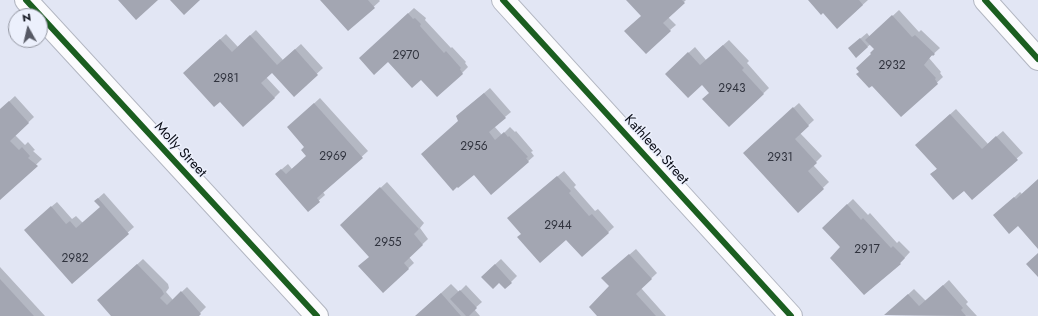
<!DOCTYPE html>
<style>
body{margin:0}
#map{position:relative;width:1038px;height:316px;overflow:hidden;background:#e2e6f4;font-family:Jost,sans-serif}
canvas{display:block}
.north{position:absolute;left:8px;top:8px;width:40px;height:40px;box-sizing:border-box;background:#ecf0fc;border:1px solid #9295a0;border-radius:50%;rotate:352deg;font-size:11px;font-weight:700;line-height:16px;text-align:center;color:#0a0d17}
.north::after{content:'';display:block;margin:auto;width:14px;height:18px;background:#565964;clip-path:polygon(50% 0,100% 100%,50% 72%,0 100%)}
</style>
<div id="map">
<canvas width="1038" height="316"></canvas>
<div class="north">N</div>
</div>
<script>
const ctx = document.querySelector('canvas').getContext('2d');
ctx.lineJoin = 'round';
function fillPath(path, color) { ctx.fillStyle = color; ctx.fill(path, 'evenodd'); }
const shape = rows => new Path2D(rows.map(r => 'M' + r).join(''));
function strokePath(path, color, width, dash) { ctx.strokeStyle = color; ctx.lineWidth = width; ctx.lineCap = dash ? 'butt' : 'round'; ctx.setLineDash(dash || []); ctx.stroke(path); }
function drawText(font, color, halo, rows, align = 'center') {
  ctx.font = font + ' Jost,sans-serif'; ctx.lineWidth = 3; ctx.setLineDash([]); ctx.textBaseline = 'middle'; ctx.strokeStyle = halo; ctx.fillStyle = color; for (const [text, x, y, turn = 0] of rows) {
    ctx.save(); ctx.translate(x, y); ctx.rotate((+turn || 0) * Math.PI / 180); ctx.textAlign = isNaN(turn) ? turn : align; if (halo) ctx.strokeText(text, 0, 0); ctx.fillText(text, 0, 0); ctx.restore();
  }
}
const shadow = shape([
 [321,0,379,0,380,1,348,30],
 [627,0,686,0,668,17,676,25,670,30,642,16],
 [809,0,868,0,837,28,823,12],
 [414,8,426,18,425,20,451,48,452,47,466,62,465,63,468,67,462,73,422,78,388,61,366,53],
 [899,10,919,32,921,30,940,48,929,58,941,72,940,73,943,77,901,116,860,71,875,49,871,44,867,47,855,43,867,33,870,37],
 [256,30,283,60,301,44,323,68,294,95,272,71,266,77,280,92,274,98,190,67,226,34,238,47],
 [729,40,749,61,747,63,769,88,729,126,710,93,702,84,672,68,695,47,706,60],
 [490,88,511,112,494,126,502,135,510,127,515,132,516,131,533,151,531,152,534,156,491,194,459,120,463,111],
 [15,96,34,117,15,135,25,145,28,142,35,150,33,151,42,159,0,199,0,110],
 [320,98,368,151,323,192,325,195,308,210,276,174,288,164,292,169,307,156,306,147,294,122],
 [799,103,814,120,800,133,822,156,813,165,829,182,798,212,750,147],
 [956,109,988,144,1003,131,1023,153,972,198,964,189,931,174,938,168,922,140],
 [564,171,576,185,574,187,595,211,598,209,614,227,582,256,566,238,522,234,514,213],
 [1038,180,1038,247,1018,225,999,212,1020,192,1022,194],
 [387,182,424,223,420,228,428,239,409,257,414,263,383,292,370,256,347,219],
 [104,193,134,227,72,282,31,224,57,202,72,219,76,216,83,223,101,207,95,201],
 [853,199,868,215,870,213,897,243,899,241,910,252,900,263,841,247,829,222],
 [636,249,657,273,641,288,666,316,598,316,610,286,608,273],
 [143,259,168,284,169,288,166,292,173,300,187,287,206,307,197,316,113,316,104,295],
 [501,259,517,276,505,288,488,271],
 [0,267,45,316,0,316],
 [949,280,968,302,966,304,977,316,886,315,914,289,926,301],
 [451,284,459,292,466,285,482,302,474,309,480,316,416,316]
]);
const building = shape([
 [118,0,158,0,136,20],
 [170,0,200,0,184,15],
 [320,0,368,0,375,8,348,31],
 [626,0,682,0,685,3,663,23,671,31,646,54,624,31,641,16],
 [808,0,859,0,863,5,837,29,823,13,821,15],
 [408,13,413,19,415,18,421,24,420,26,444,53,446,51,461,68,460,69,463,74,437,97,421,80,412,88,388,62,374,75,359,58],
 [892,15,912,37,915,35,935,54,933,56,932,55,924,65,936,78,935,79,938,84,901,117,872,86,869,88,856,74,859,72,856,68,871,54,870,53,874,49,865,40],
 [250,35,277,65,295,49,318,75,294,97,272,73,261,83,275,98,243,127,220,102,214,107,183,73,220,39,232,52],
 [860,38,868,47,856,58,848,48],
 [723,45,744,68,742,70,764,94,729,127,702,99,709,93,702,85,688,98,665,74,688,52,700,65],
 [484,93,506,118,489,132,495,140,504,132,508,137,509,136,528,157,526,158,529,162,491,195,474,175,458,188,457,187,453,191,421,154,458,121,456,116],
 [9,101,29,123,10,141,19,150,22,147,30,156,28,158,38,166,0,200,0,109],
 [314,103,363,158,317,198,320,202,308,212,275,174,281,169,286,174,306,156,301,150,304,147,287,127],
 [793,107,809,126,795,139,817,163,808,171,824,189,798,213,743,153],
 [950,114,982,149,996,136,1018,160,972,200,964,191,953,200,930,174,937,169,915,145],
 [557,176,571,191,569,193,589,216,592,214,609,233,582,257,566,240,540,263,517,237,521,234,507,218],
 [1038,179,1038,249,1018,226,1009,234,993,215,1014,197,1016,199],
 [380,187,419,229,414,234,423,245,404,263,409,269,383,293,358,266,369,257,340,225],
 [98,198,129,234,72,284,24,230,51,206,66,224,70,221,76,228,100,207,94,201],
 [847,204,861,220,863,218,891,248,893,246,905,258,900,263,901,264,864,295,830,258,840,247,822,228],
 [1038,253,1038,277,1026,264],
 [629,254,652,279,636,294,656,316,597,316,589,307,609,286,601,278],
 [137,264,162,290,164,294,160,298,167,305,181,291,201,314,199,316,111,316,97,300],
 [495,264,512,283,505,289,499,283,493,289,481,277],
 [0,279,34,316,0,316],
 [943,285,963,308,961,310,966,316,884,315,908,294,919,306],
 [460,290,477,308,469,316,466,316,450,299],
 [441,293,461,316,415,316]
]);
const minor = shape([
 [26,0,317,316],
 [503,0,791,316],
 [985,0,1038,59]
]);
const cycleway = shape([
 [26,0,317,316],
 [503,0,791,316],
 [985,0,1038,59]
]);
const numberNames = [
 ["2970",406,56],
 ["2932",892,66],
 ["2981",226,79],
 ["2943",732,89],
 ["2956",474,147],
 ["2969",333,157],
 ["2931",780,158],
 ["2944",558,226],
 ["2955",388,243],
 ["2917",867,250],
 ["2982",75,259]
];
const streetNames = [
 ["Molly Street",180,150,47],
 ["Kathleen Street",656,150,48]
];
fillPath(shadow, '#0003');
fillPath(building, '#a3a6b2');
strokePath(minor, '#b2b6c1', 24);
strokePath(minor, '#fbfbfd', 22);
strokePath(cycleway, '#1b5e20', 6);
drawText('12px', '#30333e', null, numberNames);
drawText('14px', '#0a0d17', '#ecf0fc', streetNames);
</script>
